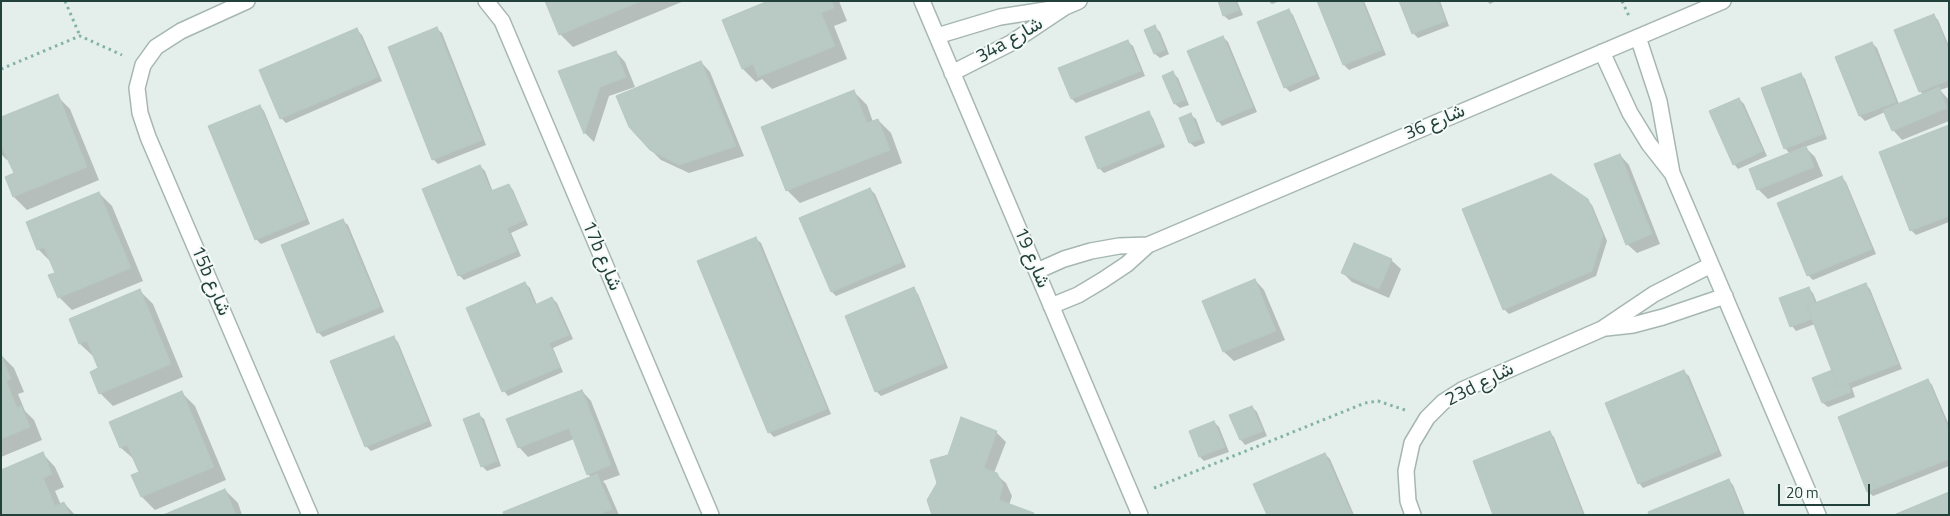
<!DOCTYPE html>
<meta charset="utf-8">
<style>
body{margin:0}
#map{position:relative;width:1950px;height:516px;overflow:hidden;background:#e4eeea;font-family:"Titillium Web",sans-serif}
canvas{display:block}
.frame{position:absolute;inset:0;border:2px solid #22413a;pointer-events:none}
.scale{position:absolute;left:1778px;top:484px;width:92px;height:22px;box-sizing:border-box;border:2px solid #22413a;border-top:0;padding-left:6px;font-size:15px;line-height:18px;white-space:nowrap;color:#22413a;-webkit-text-stroke:4px #f5faf8;paint-order:stroke}
</style>
<div id="map">
<canvas width="1950" height="516"></canvas>
<div class="frame"></div>
<div class="scale">20 m</div>
</div>
<script>
const ctx = document.querySelector('canvas').getContext('2d');
ctx.lineJoin = 'round';
function fillPath(path, color) { ctx.fillStyle = color; ctx.fill(path, 'evenodd'); }
const shape = rows => new Path2D(rows.map(r => 'M' + r).join(''));
function strokePath(path, color, width, dash) { ctx.strokeStyle = color; ctx.lineWidth = width; ctx.lineCap = dash ? 'butt' : 'round'; ctx.setLineDash(dash || []); ctx.stroke(path); }
function drawText(font, color, halo, rows, align = 'center') {
  ctx.font = font + ' "Titillium Web",Vazirmatn,sans-serif'; ctx.lineWidth = 4; ctx.setLineDash([]); ctx.textBaseline = 'middle'; ctx.strokeStyle = halo; ctx.fillStyle = color; for (const [text, x, y, turn = 0] of rows) {
    ctx.save(); ctx.translate(x, y); ctx.rotate((+turn || 0) * Math.PI / 180); ctx.textAlign = isNaN(turn) ? turn : align; if (halo) ctx.strokeText(text, 0, 0); ctx.fillText(text, 0, 0); ctx.restore();
  }
}
const shadow = shape([
 [547,1,684,1,573,47,560,34],
 [771,1,839,1,847,21,834,26,847,59,772,89,762,79,756,82,743,69],
 [1219,1,1237,1,1243,15,1229,20,1224,16],
 [1268,1,1280,1,1272,4],
 [1319,1,1364,1,1386,55,1349,70,1344,65],
 [1400,1,1440,1,1449,26,1418,38,1413,33],
 [1487,1,1496,1,1490,4],
 [1289,11,1293,15,1320,79,1290,92,1285,87],
 [1934,16,1938,20,1949,46,1949,87,1940,90,1949,100,1949,121,1902,140,1893,130,1885,112,1865,121,1860,116,1837,58,1872,43,1877,48,1899,104,1923,95,1920,91],
 [1155,27,1160,32,1169,54,1160,58,1155,54,1146,31],
 [437,29,442,33,486,145,438,164,433,159],
 [357,30,362,35,382,81,286,123,281,118],
 [1223,37,1228,42,1257,112,1222,126,1218,121],
 [1128,42,1133,46,1145,76,1076,103,1072,99],
 [616,52,625,62,635,87,609,96,594,142,585,133,560,72],
 [701,62,710,72,744,156,689,173,661,160,651,150],
 [1173,73,1178,78,1189,105,1180,108,1175,104],
 [1801,74,1805,79,1827,139,1805,147,1815,157,1823,176,1768,199,1758,189,1790,154,1785,148],
 [854,92,867,105,873,122,878,120,891,133,902,163,800,203,787,190],
 [57,96,70,109,99,180,27,210,14,197,16,174,10,159,7,160,1,154,1,118],
 [1739,99,1744,104,1767,156,1738,169,1734,164],
 [260,106,264,111,310,224,261,244,256,239],
 [1149,113,1153,118,1165,147,1104,173,1099,168],
 [1191,115,1196,119,1205,143,1195,147,1190,143],
 [1949,127,1949,222,1916,235,1911,230],
 [1620,155,1629,165,1660,244,1637,253,1627,244],
 [480,166,485,171,493,192,509,185,513,190,528,225,511,233,521,256,464,280,459,275],
 [1841,177,1846,182,1876,254,1813,280,1808,275],
 [870,189,875,194,906,267,836,296,832,292],
 [99,193,112,206,143,281,72,310,59,297,57,273,52,263,39,250,27,223],
 [1587,200,1592,205,1607,241,1596,276,1509,314,1504,309],
 [343,221,348,225,384,312,323,337,318,332],
 [756,239,761,243,831,414,774,437,769,432],
 [1391,260,1401,269,1389,298,1352,282,1343,273],
 [1255,280,1264,290,1285,340,1234,361,1224,352,1203,301],
 [525,283,530,288,537,305,552,298,557,303,573,339,553,348,563,372,508,396,504,391,467,308],
 [1865,284,1870,289,1902,369,1852,388,1855,397,1828,407,1823,403,1814,378,1833,370,1815,324,1796,331,1792,326,1808,288,1813,293,1817,303],
 [913,289,918,294,948,368,881,396,876,391],
 [140,291,153,304,183,377,113,406,100,393,100,369,94,356,93,356,80,344],
 [393,337,398,342,432,426,371,451,366,446],
 [1,355,14,368,24,392,18,394,25,411,34,420,42,440,1,457],
 [1684,372,1689,376,1722,456,1643,488,1639,483],
 [1928,380,1932,385,1949,425,1949,466,1873,496,1868,492,1839,418],
 [582,391,591,401,620,475,603,481,606,485,619,515,505,515,591,477,588,474,574,439,528,457,519,447],
 [182,393,195,406,226,480,155,510,142,497,133,476,140,473,135,460,121,448],
 [1252,407,1257,412,1267,436,1245,445,1241,440,1230,416],
 [479,415,484,419,501,466,487,471,482,466],
 [1214,422,1219,427,1229,452,1204,461,1200,457],
 [996,432,1006,442,994,473,1006,483,1012,496,1009,505,1034,515,934,515,938,484,949,456],
 [1550,433,1554,437,1585,515,1495,515],
 [43,454,55,467,64,487,55,491,61,505,64,503,75,515,1,515],
 [1325,454,1330,459,1354,515,1268,515],
 [1729,481,1733,485,1745,515,1651,515],
 [225,490,238,503,242,515,166,515]
]);
const building = shape([
 [545,1,641,1,559,35,545,1],
 [768,1,832,1,834,8,821,13,835,46,758,77,753,64,742,69,722,20,768,1],
 [1218,1,1235,1,1239,10,1223,16,1218,1],
 [1317,1,1362,1,1382,50,1343,65,1317,1],
 [1399,1,1438,1,1446,21,1412,34,1399,1],
 [1289,9,1316,74,1284,88,1257,22,1289,9],
 [1934,14,1949,51,1949,80,1919,92,1894,30,1934,14],
 [1155,25,1165,50,1154,54,1144,30,1155,25],
 [437,27,482,140,432,160,388,47,437,27],
 [357,28,378,77,280,119,259,70,357,28],
 [1223,36,1253,107,1217,122,1187,51,1223,36],
 [1128,40,1141,71,1071,99,1058,68,1128,40],
 [1872,42,1896,102,1859,116,1835,57,1872,42],
 [616,51,626,77,600,87,584,134,558,71,616,51],
 [701,61,736,146,679,165,650,150,629,127,616,96,701,61],
 [1173,71,1185,100,1174,104,1162,76,1173,71],
 [1801,73,1823,134,1784,149,1761,88,1801,73],
 [1939,87,1947,108,1892,131,1883,110,1939,87],
 [854,90,867,123,878,119,890,150,786,191,761,127,854,90],
 [58,94,87,167,13,197,5,177,14,173,1,145,1,117,58,94],
 [1739,98,1763,151,1733,165,1709,111,1739,98],
 [260,105,306,219,255,240,208,126,260,105],
 [1149,111,1162,143,1098,169,1085,137,1149,111],
 [1191,113,1201,139,1189,143,1179,118,1191,113],
 [1949,125,1949,216,1910,231,1879,152,1949,125],
 [1806,146,1814,167,1757,190,1749,169,1806,146],
 [1620,154,1652,234,1626,245,1594,164,1620,154],
 [480,165,491,191,509,184,525,220,507,228,517,251,458,276,422,189,480,165],
 [1551,174,1588,199,1603,235,1592,271,1503,310,1462,209,1551,174],
 [1842,176,1872,249,1807,276,1777,203,1842,176],
 [870,188,902,262,831,292,799,218,870,188],
 [99,192,131,268,58,298,48,275,55,273,44,247,37,250,26,222,99,192],
 [343,219,380,307,317,333,281,245,343,219],
 [756,237,827,409,768,433,697,261,756,237],
 [1354,243,1392,259,1379,289,1341,273,1354,243],
 [1255,279,1276,331,1223,352,1202,301,1255,279],
 [525,282,535,305,552,297,569,335,549,343,560,367,502,392,466,308,525,282],
 [1866,283,1898,364,1838,387,1807,306,1866,283],
 [914,287,944,363,875,392,845,316,914,287],
 [1809,287,1815,303,1807,306,1812,319,1790,327,1779,298,1809,287],
 [140,289,171,364,99,394,90,372,98,368,87,341,79,344,69,319,140,289],
 [394,336,428,421,365,447,330,361,394,336],
 [1,354,11,379,6,381,17,408,21,406,30,427,1,439,1,354],
 [1684,370,1718,451,1638,484,1605,403,1684,370],
 [1832,370,1838,387,1848,383,1851,392,1822,403,1812,378,1832,370],
 [1928,379,1949,430,1949,459,1867,492,1838,417,1928,379],
 [582,390,611,465,587,475,569,428,518,448,506,419,582,390],
 [182,391,214,467,141,497,131,475,139,472,127,445,120,448,109,422,182,391],
 [1252,406,1263,431,1240,440,1229,415,1252,406],
 [479,413,497,461,481,467,463,419,479,413],
 [961,417,997,431,984,468,997,473,1003,485,999,500,1034,513,1033,515,932,515,927,500,937,483,930,460,948,455,961,417],
 [1214,421,1225,447,1199,457,1189,431,1214,421],
 [1550,431,1583,515,1493,515,1473,461,1550,431],
 [43,452,52,474,43,478,55,506,64,502,70,515,1,515,1,470,43,452],
 [1325,453,1352,515,1267,515,1253,484,1325,453],
 [597,474,612,509,598,515,504,515,503,512,597,474],
 [1729,479,1743,515,1649,515,1648,512,1729,479],
 [225,489,236,515,163,515,225,489],
 [1949,492,1949,515,1896,515,1896,514,1949,492]
]);
const path = shape([
 [65,1,80,36],
 [1622,1,1629,16],
 [1,69,80,36,122,55],
 [1154,488,1365,403,1378,401,1405,410]
]);
const street = shape([
 [247,1,181,31,156,47,143,65,137,88,140,113,148,137,310,515],
 [486,1,502,21,711,515],
 [922,1,1140,515],
 [937,36,1000,17,1064,7],
 [1638,37,1659,101,1672,173,1818,515],
 [1602,52,1630,113,1649,144,1671,172],
 [952,73,1011,43,1065,7,1079,1],
 [1037,271,1064,259,1091,251,1119,246,1148,245],
 [1051,306,1078,295,1103,280,1127,264,1148,245,1723,1],
 [1606,328,1633,325,1663,317,1725,296],
 [1413,515,1408,501,1406,471,1412,443,1427,418,1443,402,1462,390,1602,329,1654,294,1711,265]
]);
const streetNames = [
 ["34a شارع",1010,41,-30],
 ["شارع 36",1435,123,-23],
 ["17b شارع",601,256,67],
 ["شارع 19",1031,258,67],
 ["15b شارع",210,281,67],
 ["23d شارع",1480,385,-27]
];
fillPath(shadow, '#0003');
fillPath(building, '#b9c9c3');
strokePath(building, '#b6c8c2', 1);
strokePath(street, '#a6b7b2', 18);
strokePath(path, '#83b3a6', 3, [2.5, 4]);
strokePath(street, '#fff', 15);
drawText('19px', '#22413a', '#f5faf8', streetNames);
</script>
